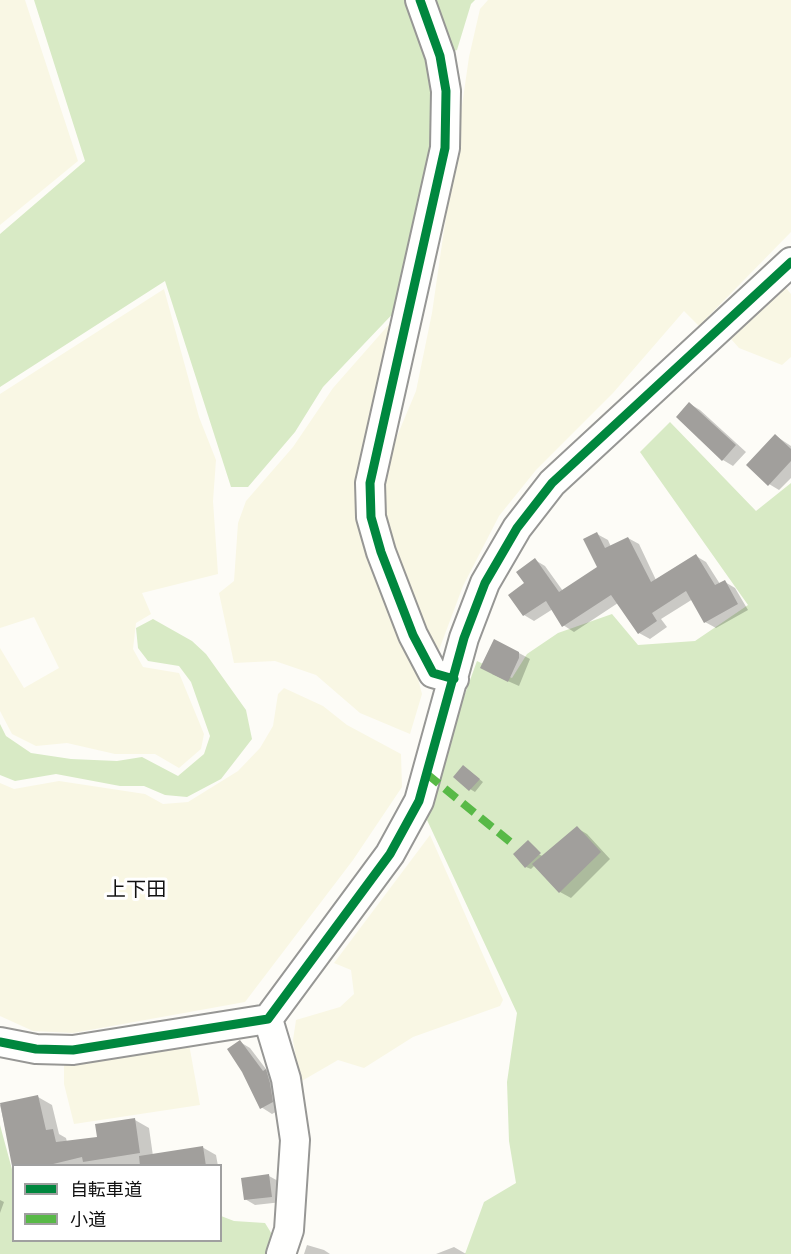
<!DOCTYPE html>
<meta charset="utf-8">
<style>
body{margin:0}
#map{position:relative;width:791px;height:1254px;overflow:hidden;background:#fdfcf7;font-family:Spectral,"Noto Sans JP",serif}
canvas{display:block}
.legend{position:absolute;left:12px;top:1164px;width:210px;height:78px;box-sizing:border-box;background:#fff;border:2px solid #a0a0a0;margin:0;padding:8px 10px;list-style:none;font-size:18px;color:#111}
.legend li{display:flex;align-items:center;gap:12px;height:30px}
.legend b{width:30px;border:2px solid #a0a0a0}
</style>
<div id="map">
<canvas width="791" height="1254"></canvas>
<ul class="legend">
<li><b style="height:8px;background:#00873e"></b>自転車道</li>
<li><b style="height:8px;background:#58b947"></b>小道</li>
</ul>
</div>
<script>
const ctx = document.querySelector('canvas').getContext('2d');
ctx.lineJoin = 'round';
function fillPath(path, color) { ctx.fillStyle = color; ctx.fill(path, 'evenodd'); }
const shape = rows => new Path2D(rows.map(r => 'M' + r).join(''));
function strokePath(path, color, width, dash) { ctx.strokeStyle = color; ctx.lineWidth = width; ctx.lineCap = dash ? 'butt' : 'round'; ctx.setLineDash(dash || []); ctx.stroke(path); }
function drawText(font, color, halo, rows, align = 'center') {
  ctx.font = font + ' Spectral,"Noto Sans JP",serif'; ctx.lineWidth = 6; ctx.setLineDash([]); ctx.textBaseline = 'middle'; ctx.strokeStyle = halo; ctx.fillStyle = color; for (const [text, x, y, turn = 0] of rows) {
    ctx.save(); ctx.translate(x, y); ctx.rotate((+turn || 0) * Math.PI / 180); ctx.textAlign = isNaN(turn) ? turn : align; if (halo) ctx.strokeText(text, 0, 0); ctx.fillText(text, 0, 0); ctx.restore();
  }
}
const farmland = shape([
 [0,0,25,0,78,161,0,225],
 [488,0,791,0,791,232,699,326,684,311,613,393,536,470,499,516,463,586,439,650,430,647,401,575,381,500,383,478,395,441,416,391,432,313,469,57,480,9],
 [786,288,791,294,791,357,782,365,739,348,731,339],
 [164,289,199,417,216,460,213,501,218,574,142,593,151,614,136,623,133,649,143,667,179,673,204,734,201,749,179,768,155,754,115,754,67,743,36,746,12,734,0,711,0,648,24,688,59,668,34,617,0,628,0,394],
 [399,313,365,456,355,485,360,515,413,659,422,694,410,734,360,713,316,675,275,661,234,663,219,593,234,581,238,523,246,501,293,447,333,388],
 [284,688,323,706,347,725,401,754,402,787,353,860,245,1002,73,1033,33,1031,0,1016,0,783,14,789,59,781,145,794,163,804,188,802,238,771,260,748,273,726,278,694],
 [430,835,503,1000,500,1006,413,1037,364,1068,338,1060,300,1082,293,1040,296,1020,340,1007,354,994,351,970,334,963],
 [189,1044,200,1105,74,1124,64,1084,64,1062]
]);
const forest = shape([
 [34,0,404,0,439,92,434,156,403,303,323,387,295,432,248,487,231,487,165,281,0,387,0,234,85,161],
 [432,0,475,0,471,4,457,50,449,53],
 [670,422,756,511,791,483,791,1254,465,1254,484,1202,516,1183,509,1141,507,1082,517,1013,427,820,450,735,477,661,512,678,527,654,558,633,612,614,638,645,695,641,748,605,640,452],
 [153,619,192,641,206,654,246,710,252,739,221,779,187,797,165,795,144,786,120,786,56,774,15,781,0,775,0,724,6,736,31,753,71,759,117,761,142,757,178,776,204,754,210,736,191,682,179,666,148,661,138,648,136,628],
 [0,1125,13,1173,14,1240,220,1240,221,1216,234,1221,265,1223,278,1244,275,1254,0,1254]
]);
const shadow = shape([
 [690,404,700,410,746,452,733,466,723,460],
 [776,436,791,446,791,478,779,490,769,484],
 [597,534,608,540,611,547,628,538,639,544,656,580,696,556,706,562,720,584,725,582,735,588,748,610,716,628,705,622,693,599,661,619,667,627,650,639,639,633,618,603,574,632,563,625,553,609,534,621,524,615,535,560,545,566,563,591,599,568],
 [519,653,530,659,519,686,492,674],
 [464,767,483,782,475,792,470,789],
 [577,828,587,834,610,859,571,898,560,892,535,865,531,869,526,867,528,841,538,850,535,848,533,851,544,857],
 [240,1042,250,1048,269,1073,276,1077,283,1108,272,1114,261,1107,243,1071],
 [38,1097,52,1105,59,1134,66,1138,67,1142,99,1138,135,1120,149,1128,153,1156,202,1147,216,1155,218,1166,14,1167,0,1105],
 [269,1176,280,1182,282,1202,255,1205,245,1199],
 [0,1200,4,1202,0,1213],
 [307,1245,324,1250,330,1254,304,1254],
 [454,1247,466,1254,436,1254]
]);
const building = shape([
 [689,402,736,445,722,461,676,417],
 [775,434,791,449,791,461,768,486,746,465],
 [597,532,605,548,628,537,651,582,696,554,715,585,725,580,738,604,704,623,686,591,652,613,657,621,638,634,611,595,562,627,546,601,523,616,508,595,524,583,516,572,535,558,559,592,597,567,583,539],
 [494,639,519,652,519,658,508,682,480,668],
 [463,765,480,779,469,791,453,777],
 [577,826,601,852,559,893,532,864],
 [528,840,541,853,525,868,513,854],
 [240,1040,263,1071,266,1069,270,1083,273,1102,260,1109,242,1072,227,1049],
 [38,1095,46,1130,53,1129,56,1142,97,1137,95,1124,135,1118,140,1153,83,1162,82,1157,45,1166,12,1166,0,1103],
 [203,1146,206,1166,140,1166,139,1156],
 [269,1174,272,1197,244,1200,241,1178]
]);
const minor = shape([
 [420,0,440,56,446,91,445,148,370,483,371,517,381,552,413,635,433,673,454,679],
 [268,1019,286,1079,295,1140,289,1230,281,1254],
 [0,1042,36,1049,73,1050,268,1019,390,854,419,801,464,638,485,583,517,528,552,483,791,262]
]);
const quiet = shape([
 [427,774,514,845]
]);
const cycleway = shape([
 [420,0,440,56,446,91,445,148,370,483,371,517,381,552,413,635,433,673,454,679],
 [0,1042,36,1049,73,1050,268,1019,390,854,419,801,464,638,485,583,517,528,552,483,791,262]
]);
const neighbourhoodNames = [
 ["上下田",136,892]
];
fillPath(farmland, '#f9f7e4');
fillPath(forest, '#d8eac5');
fillPath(shadow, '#0003');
fillPath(building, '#a19f9c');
strokePath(minor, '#979795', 32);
strokePath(minor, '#fffffe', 28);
strokePath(quiet, '#58b947', 8, [15, 8]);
strokePath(cycleway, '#00873e', 9);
drawText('20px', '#111', '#fff', neighbourhoodNames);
</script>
